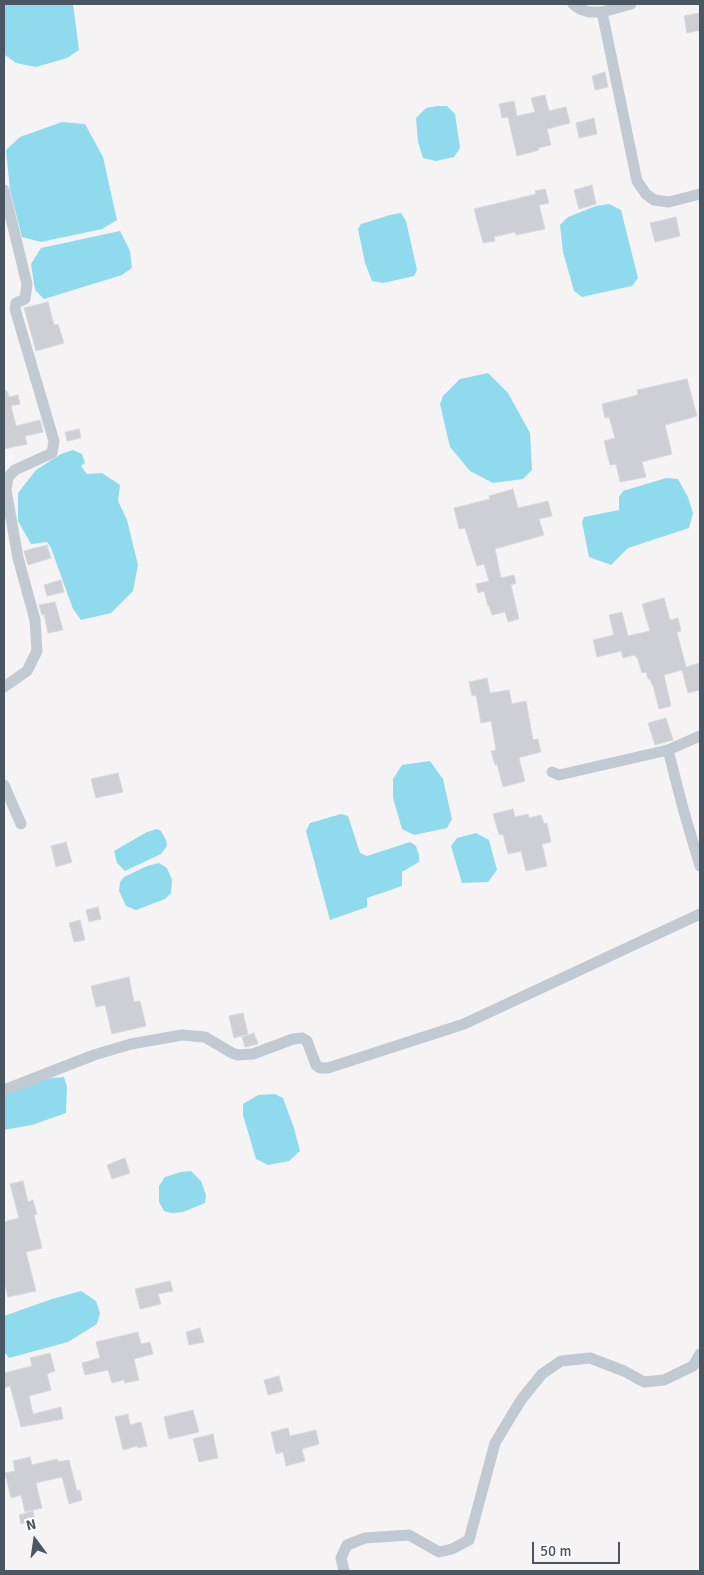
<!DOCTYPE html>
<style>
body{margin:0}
#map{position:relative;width:704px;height:1575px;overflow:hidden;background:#f5f3f3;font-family:Signika,sans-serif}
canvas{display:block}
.frame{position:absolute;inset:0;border:5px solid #4a5661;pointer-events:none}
.north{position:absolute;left:10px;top:1515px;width:50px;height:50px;-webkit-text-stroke:4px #fff;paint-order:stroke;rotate:346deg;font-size:14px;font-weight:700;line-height:20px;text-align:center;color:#4a5661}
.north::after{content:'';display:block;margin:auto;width:18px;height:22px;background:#4a5661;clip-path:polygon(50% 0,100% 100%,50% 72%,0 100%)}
.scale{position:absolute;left:532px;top:1542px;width:88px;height:22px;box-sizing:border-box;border:2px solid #4a5661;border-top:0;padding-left:6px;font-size:15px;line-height:18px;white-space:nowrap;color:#4a5661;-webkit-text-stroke:4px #fff;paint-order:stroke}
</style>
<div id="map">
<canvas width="704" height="1575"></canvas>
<div class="frame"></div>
<div class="north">N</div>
<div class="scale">50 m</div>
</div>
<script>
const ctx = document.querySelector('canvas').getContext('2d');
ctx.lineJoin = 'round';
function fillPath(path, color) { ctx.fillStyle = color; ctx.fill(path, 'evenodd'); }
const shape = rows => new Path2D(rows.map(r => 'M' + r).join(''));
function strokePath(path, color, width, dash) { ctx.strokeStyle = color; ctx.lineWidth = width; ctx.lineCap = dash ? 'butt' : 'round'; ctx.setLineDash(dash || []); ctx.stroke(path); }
const water = shape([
 [4,4,73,4,79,50,67,58,36,67,16,63,5,55,4,50],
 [437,106,447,106,455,114,460,148,454,157,436,161,423,158,418,142,416,118,426,108],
 [62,122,85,124,103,157,117,220,102,229,41,242,22,237,10,190,6,150,20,137],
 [609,204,621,210,638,278,632,286,582,297,574,291,563,252,560,225,568,217,596,206],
 [401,213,406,221,417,270,414,276,383,283,372,281,365,263,358,229,361,224,390,215],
 [120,231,130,251,132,268,122,275,44,299,35,290,31,264,41,248],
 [488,373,508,393,530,433,532,470,523,479,493,483,470,471,450,447,440,404,443,396,460,379],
 [73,450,82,454,85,463,81,466,87,474,102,473,120,485,118,501,127,520,138,565,133,591,111,613,81,620,73,609,51,548,47,542,31,544,18,521,18,493,36,470,61,454],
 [666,478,678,479,688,497,693,513,689,528,628,548,611,565,589,557,582,522,584,517,619,510,619,497,623,491],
 [430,761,443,779,452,819,447,828,414,835,402,829,393,798,393,779,402,765],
 [341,814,348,816,360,853,367,856,410,842,416,846,419,855,419,862,402,872,402,886,367,898,367,907,330,920,306,831,310,823],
 [157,829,161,831,166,840,167,846,161,854,125,871,117,863,114,851,147,832],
 [476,833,489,840,497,870,488,882,462,883,451,846,457,838],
 [159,863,167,868,172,880,171,893,165,899,136,910,126,906,119,891,120,882,124,877,147,866],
 [64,1077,67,1087,66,1113,32,1125,4,1130,4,1095,41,1079],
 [275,1094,283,1098,294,1128,300,1151,289,1161,268,1165,256,1159,243,1115,243,1104,258,1095],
 [191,1171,201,1181,206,1195,205,1203,183,1212,171,1213,164,1211,159,1202,159,1186,165,1177,181,1172],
 [81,1291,96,1301,100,1313,97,1324,68,1342,9,1358,4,1352,4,1316,52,1299]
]);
const building = shape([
 [700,13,700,30,687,33,684,16,700,13],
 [605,72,608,87,595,90,592,76,605,72],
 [545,95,549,111,566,107,570,123,547,129,551,145,538,148,539,150,517,156,508,117,502,118,499,104,514,101,517,116,535,112,531,98,545,95],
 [594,118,597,134,579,138,576,123,594,118],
 [592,185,596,204,579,209,574,190,592,185],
 [545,189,549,203,539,205,545,229,516,235,515,232,494,237,495,241,483,243,474,209,536,194,535,191,545,189],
 [676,217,680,236,655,242,650,223,676,217],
 [48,302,54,325,58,324,64,343,36,351,24,308,48,302],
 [687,379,697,416,665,425,672,454,642,462,646,477,620,482,616,464,610,465,604,441,615,438,609,417,605,418,602,404,638,395,637,390,687,379],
 [4,391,7,391,9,397,18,395,20,404,11,406,16,426,40,420,43,432,25,436,27,444,4,449,4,391],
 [79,429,81,438,67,441,65,432,79,429],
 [513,489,518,508,548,501,552,516,539,519,544,535,495,549,501,578,514,575,516,583,511,585,519,619,508,622,505,612,492,615,489,606,488,606,484,591,478,593,476,584,489,581,484,564,477,566,465,528,459,529,454,508,490,499,489,496,513,489],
 [47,545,51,558,28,565,24,551,47,545],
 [61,580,64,592,47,596,44,585,61,580],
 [664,598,670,620,678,618,681,631,677,632,686,667,700,663,700,690,688,693,682,670,664,675,671,706,659,709,653,685,652,685,650,679,648,679,646,672,642,673,637,657,636,657,635,655,623,658,621,651,597,657,593,640,614,635,609,615,622,612,628,636,650,631,642,604,664,598],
 [55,602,63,630,48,633,44,614,42,615,39,605,55,602],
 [487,678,490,693,509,690,512,704,526,701,533,740,538,739,541,752,521,757,519,759,525,781,503,787,497,764,495,765,491,751,496,750,491,721,481,723,476,695,472,696,469,682,487,678],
 [666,718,673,740,655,745,648,723,666,718],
 [118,773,123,792,96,798,91,779,118,773],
 [513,809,515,817,528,814,529,818,541,815,544,824,547,823,551,842,542,844,547,866,526,871,521,851,508,854,503,834,499,835,493,814,513,809],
 [66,842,72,862,56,867,51,846,66,842],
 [98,907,101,919,89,922,86,910,98,907],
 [80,920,85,940,74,942,69,923,80,920],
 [129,977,134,1002,140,1001,146,1026,112,1034,105,1005,96,1007,91,986,129,977],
 [243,1013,248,1034,234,1038,229,1016,243,1013],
 [254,1033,258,1044,245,1047,242,1037,254,1033],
 [125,1158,130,1173,112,1179,107,1165,125,1158],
 [23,1181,28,1202,33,1200,37,1214,34,1215,42,1248,26,1252,36,1291,8,1297,4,1281,4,1222,19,1218,10,1184,23,1181],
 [170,1281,173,1291,158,1294,161,1304,140,1309,135,1289,170,1281],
 [200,1328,204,1342,189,1345,186,1332,200,1328],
 [138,1332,141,1344,150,1342,153,1354,134,1359,139,1380,125,1383,124,1380,112,1383,108,1370,85,1375,82,1363,100,1358,96,1342,138,1332],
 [50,1353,55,1371,47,1374,51,1390,29,1396,33,1414,61,1407,63,1419,21,1427,10,1386,4,1388,4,1373,32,1366,30,1358,50,1353],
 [279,1376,283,1391,268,1395,264,1380,279,1376],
 [193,1410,199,1432,169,1439,164,1417,193,1410],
 [128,1414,130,1425,141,1422,147,1446,138,1448,137,1446,123,1450,115,1417,128,1414],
 [288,1428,290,1436,316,1430,319,1444,302,1449,305,1461,286,1466,283,1452,276,1454,271,1432,288,1428],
 [213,1434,218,1458,199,1462,193,1439,213,1434],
 [30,1457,32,1465,57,1459,58,1462,69,1460,77,1491,80,1490,82,1500,69,1504,62,1477,36,1483,42,1508,25,1512,21,1495,11,1498,5,1473,15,1471,13,1461,30,1457],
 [33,1511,35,1520,21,1524,19,1515,33,1511]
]);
const minor = shape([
 [573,4,580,9,589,12,602,12,631,4],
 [602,12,637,181,646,194,654,200,669,202,700,194],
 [4,190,27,284,25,299,16,303,15,309,54,441,52,453,15,470,8,477,6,490,18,558,35,620,37,651,27,671,4,687],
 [700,736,668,750,684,812,700,866],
 [552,772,559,775,668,750],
 [4,785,21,824],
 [4,1090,94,1055,131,1044,182,1035,205,1037,232,1053,238,1055,253,1054,293,1039,302,1038,307,1041,316,1065,320,1068,328,1068,464,1024,700,914],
 [344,1571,341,1558,347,1545,365,1538,409,1535,439,1552,452,1549,469,1540,495,1443,521,1400,542,1374,561,1361,590,1358,624,1371,644,1382,664,1380,693,1366,700,1354]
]);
fillPath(water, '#90daee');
fillPath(building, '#cdcfd5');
strokePath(building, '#d7d9de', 1);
strokePath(minor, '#c1cad2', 11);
</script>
